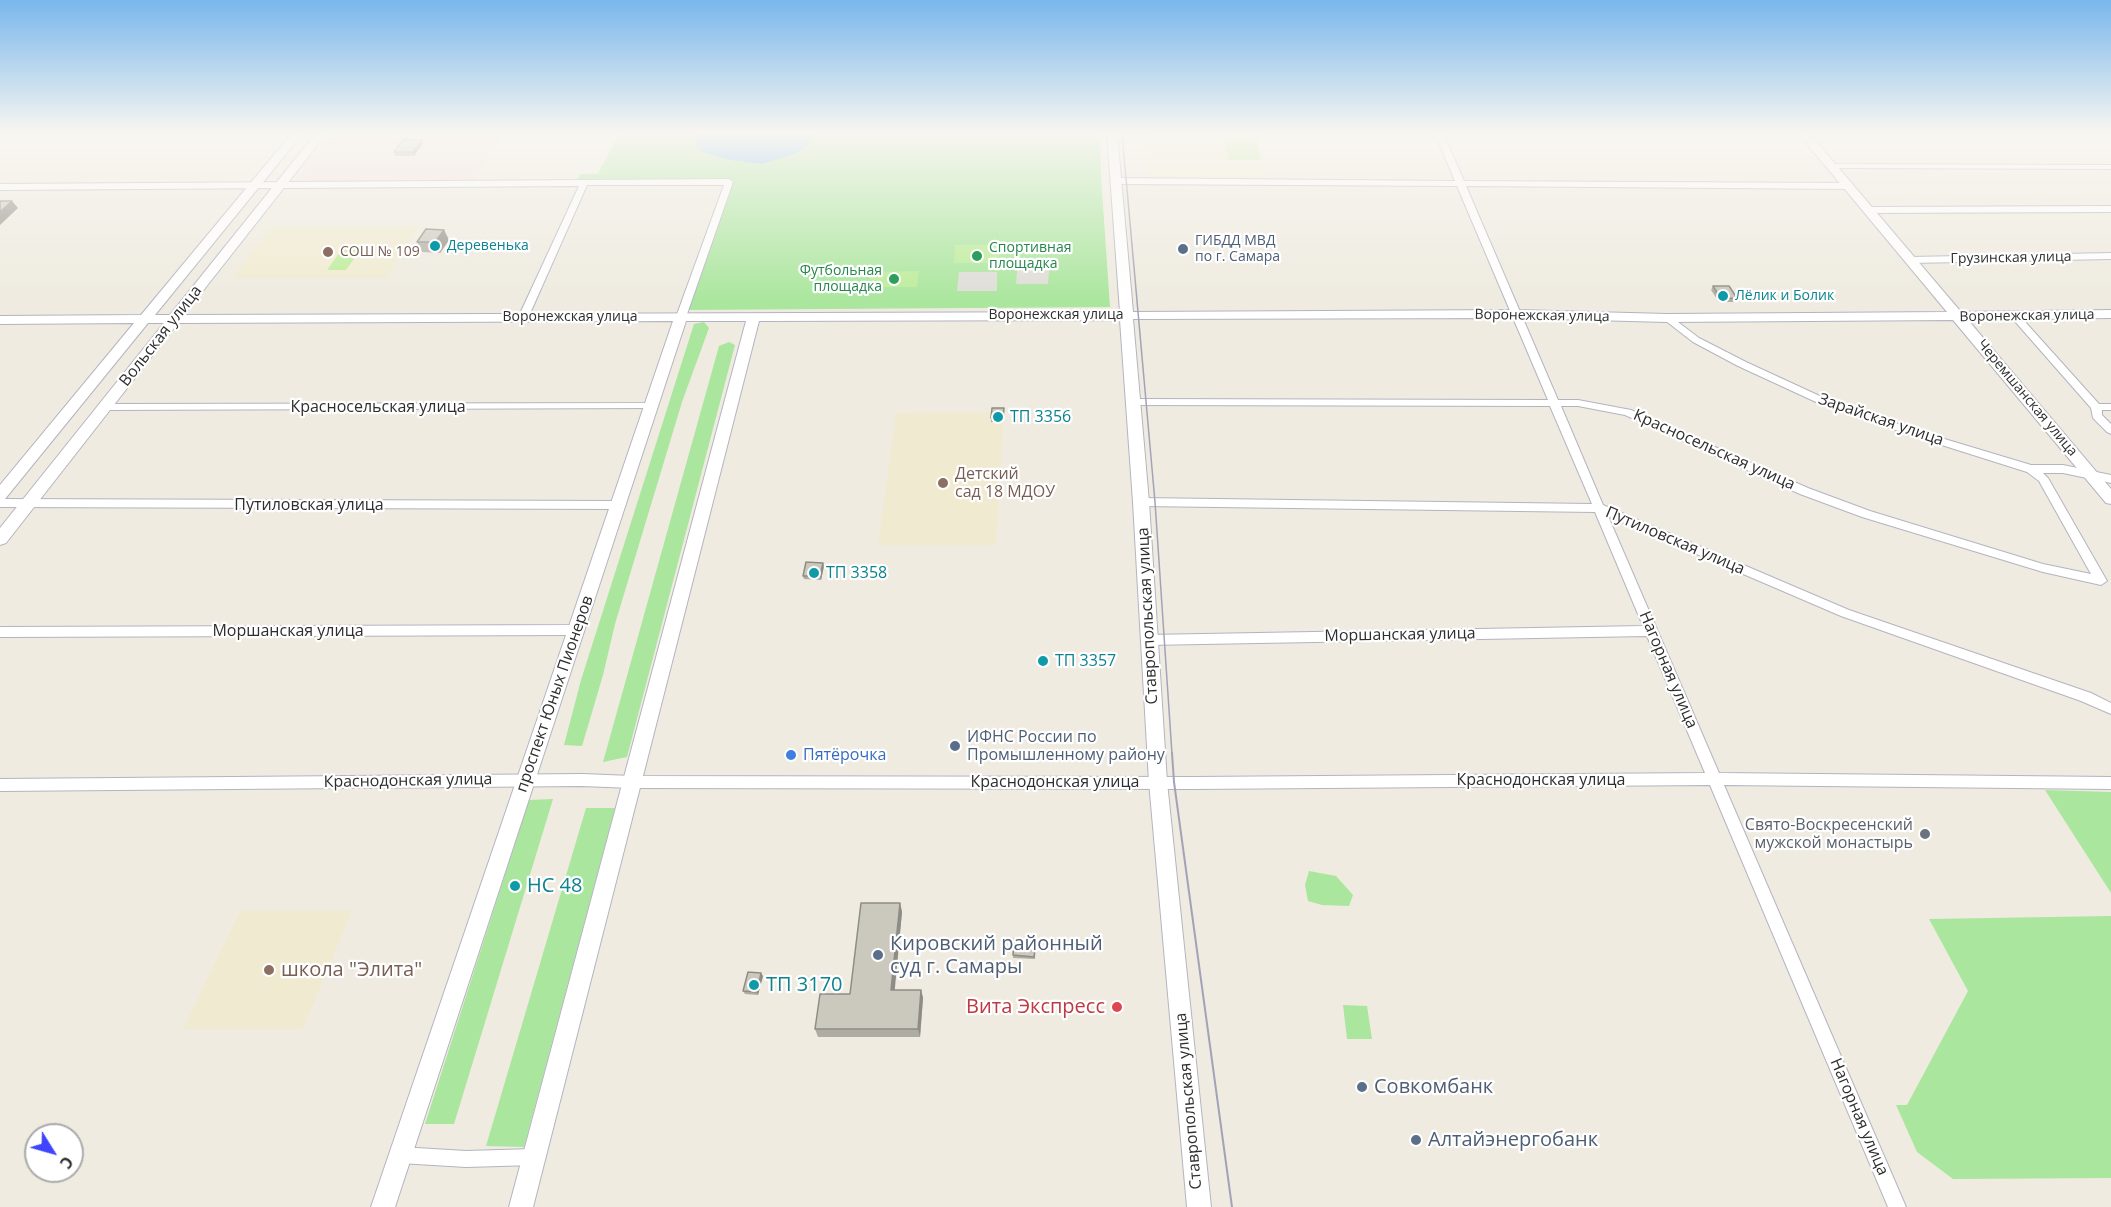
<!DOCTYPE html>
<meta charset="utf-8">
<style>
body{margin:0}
#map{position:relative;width:2111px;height:1207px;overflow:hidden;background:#efebe0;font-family:"Open Sans",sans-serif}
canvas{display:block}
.north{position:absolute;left:24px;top:1123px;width:60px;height:60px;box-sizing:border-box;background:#fff;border:2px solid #ababab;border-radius:50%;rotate:127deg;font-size:16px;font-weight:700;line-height:24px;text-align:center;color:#2e2e2e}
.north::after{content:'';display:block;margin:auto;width:21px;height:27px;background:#3f44fd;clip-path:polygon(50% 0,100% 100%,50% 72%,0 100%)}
</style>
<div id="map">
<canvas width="2111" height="1207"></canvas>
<div class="north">С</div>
</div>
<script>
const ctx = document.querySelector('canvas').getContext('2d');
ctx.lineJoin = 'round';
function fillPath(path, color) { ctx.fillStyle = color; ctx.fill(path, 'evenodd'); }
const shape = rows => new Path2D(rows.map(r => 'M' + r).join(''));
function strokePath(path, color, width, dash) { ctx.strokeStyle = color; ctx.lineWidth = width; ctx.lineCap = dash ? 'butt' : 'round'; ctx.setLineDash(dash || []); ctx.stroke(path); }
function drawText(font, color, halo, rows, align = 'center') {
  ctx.font = font + ' "Open Sans",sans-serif'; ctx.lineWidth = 4.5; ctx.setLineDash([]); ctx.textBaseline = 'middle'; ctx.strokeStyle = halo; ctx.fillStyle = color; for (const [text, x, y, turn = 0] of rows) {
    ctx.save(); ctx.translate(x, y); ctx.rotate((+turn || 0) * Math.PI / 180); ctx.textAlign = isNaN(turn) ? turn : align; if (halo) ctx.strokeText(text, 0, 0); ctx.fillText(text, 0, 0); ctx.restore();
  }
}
const education = shape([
 [1146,133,1258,133,1266,179,1149,178],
 [272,226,420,226,387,278,232,278],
 [1004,412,996,545,878,545,896,413],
 [240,911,352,911,303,1029,183,1029]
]);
const medical = shape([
 [333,133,504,133,474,181,294,183]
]);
const green = shape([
 [619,133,1100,133,1101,176,1110,307,685,310,734,180,577,179,581,174,598,174],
 [704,322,709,328,682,402,615,624,603,675,582,746,564,745,581,680,694,324],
 [729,342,735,345,627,757,603,762,719,346],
 [2045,790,2111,792,2111,893],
 [553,799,454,1124,425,1124,529,800],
 [586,808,615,808,524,1147,486,1146],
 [1309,871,1336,876,1353,895,1349,906,1322,905,1308,901,1305,885],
 [2111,916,2111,1178,1953,1179,1917,1152,1896,1105,1907,1105,1968,991,1929,919],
 [1343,1005,1367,1006,1372,1039,1347,1039]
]);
const pitch = shape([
 [1224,133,1256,133,1261,160,1228,160],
 [955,245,999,245,999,263,954,263],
 [342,249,361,249,346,270,327,270],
 [919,271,917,287,869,287,872,272]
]);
const plaza = shape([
 [1018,258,1050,258,1048,284,1016,284],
 [959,272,997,272,997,291,957,291]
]);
const water = shape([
 [692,133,814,133,814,137,806,146,795,154,762,164,730,160,706,153,698,149]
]);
const street = shape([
 [1435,133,1443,133,1464,181,1848,183,1852,186,1848,189,1466,186,1558,400,1578,400,1631,410,1808,488,1870,511,2043,564,2091,574,2039,481,2027,472,1910,435,1816,402,1738,366,1693,342,1662,318,1667,315,1670,316,1699,338,1746,362,1824,398,1918,431,2031,465,2063,465,2111,475,2111,483,2063,473,2043,473,2048,478,2107,581,2101,585,2043,572,1862,517,1800,494,1625,415,1578,406,1561,406,1603,505,1849,610,2091,693,2111,703,2111,714,2081,701,1841,616,1608,516,1719,773,2111,777,2111,789,1724,785,1906,1207,1888,1207,1710,785,1194,789,632,788,582,786,0,791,0,779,582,774,632,776,1194,777,1705,773,1647,636,1148,645,1144,643,1142,640,1144,637,1148,635,1643,626,1595,512,1141,506,1135,502,1141,498,1592,504,1550,406,1133,405,1128,402,1133,399,1548,400,1457,186,1115,184,1111,181,1115,178,1455,181,1435,133],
 [1828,164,2111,165,2111,169,1831,168,1827,166,1828,164],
 [729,179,733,182,686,317,681,320,676,317,724,185,587,185,528,318,523,321,518,318,579,186,0,190,0,184,729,179],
 [2111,206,2111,212,1869,213,1865,210,1869,207,2111,206],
 [2111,253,2111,259,1911,263,1906,260,1911,257,2111,253],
 [2015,313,2018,314,2099,404,2111,404,2111,410,2102,410,2102,415,2111,424,2111,434,2107,432,2093,418,2091,408,2012,318,2012,314,2015,313],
 [651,403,655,404,656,406,655,408,105,410,100,407,105,404,651,403],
 [0,499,618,501,624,505,618,509,0,507,0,499],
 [576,625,580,627,582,630,580,633,576,635,0,637,0,627,576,625],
 [400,1147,466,1151,534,1149,540,1151,542,1157,540,1163,534,1165,466,1167,400,1163,394,1161,392,1155,394,1149,400,1147]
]);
const secondary = shape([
 [292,133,303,133,155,315,170,315,316,133,327,133,184,315,1120,312,1107,133,1117,133,1133,312,1517,310,1667,314,1947,312,1798,133,1809,133,1961,312,2111,310,2111,318,1968,320,2111,489,2111,504,2106,503,1953,320,1667,322,1517,318,1133,319,1149,502,1167,782,1211,1207,1187,1207,1149,782,1133,502,1120,320,759,321,533,1207,509,1207,746,321,686,321,395,1207,371,1207,673,321,178,323,6,543,0,545,0,528,164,323,148,323,5,499,0,500,0,485,134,323,0,324,0,316,141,315,292,133]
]);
const tramFar1 = shape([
 [1122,133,1155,502,1172,754]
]);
const tram = shape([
 [1172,753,1174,782,1232,1207]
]);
const wall = shape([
 [422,140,423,143,414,156,395,156,394,152],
 [444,230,449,240,440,253,422,252,417,242],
 [1713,286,1737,298,1735,302,1719,302,1711,290],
 [1004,408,1003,422,991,422,991,418],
 [824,566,821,580,804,579,803,576],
 [900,903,902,912,894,990,921,990,923,998,920,1037,818,1037,815,1029,850,994],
 [1036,940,1035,959,1013,958,1013,955],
 [763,976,758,995,745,994,743,991]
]);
const shadedWall = shape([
 [422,140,423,143,414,156,413,152],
 [12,201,18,208,0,225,0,212],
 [444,230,449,240,440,253,435,242],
 [823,563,824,566,821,580,820,576],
 [900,903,902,912,894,998,891,990],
 [761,973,763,976,758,995,757,992],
 [921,990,923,998,920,1037,918,1029]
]);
const building = shape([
 [403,140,422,140,413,152,394,152,403,140],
 [0,201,12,201,0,212,0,201],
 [426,229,444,230,435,242,417,242,426,229],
 [1713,286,1729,286,1737,298,1721,299,1713,286],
 [992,408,1004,408,1003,419,991,418,992,408],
 [806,562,823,563,820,576,803,576,806,562],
 [861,903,900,903,891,990,921,990,918,1029,815,1029,820,994,850,994,861,903],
 [1014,939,1036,940,1034,957,1013,955,1014,939],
 [748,972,761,973,757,992,743,991,748,972]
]);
const markers = [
 [435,246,6,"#0f9aa8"],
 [1183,249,6,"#5c6f8a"],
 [328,252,6,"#8d6e63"],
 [977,256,6,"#2e9e5b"],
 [894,279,6,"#2e9e5b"],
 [1723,296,6,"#0f9aa8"],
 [998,417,6,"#0f9aa8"],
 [943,483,6,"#8d6e63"],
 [814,573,6,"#0f9aa8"],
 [1043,661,6,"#0f9aa8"],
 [955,746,6,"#5c6f8a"],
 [791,755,6,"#3f7fe0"],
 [1925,834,6,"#6b7280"],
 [515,886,6,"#0f9aa8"],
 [878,955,6,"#5c6f8a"],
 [269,970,6,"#8d6e63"],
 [754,985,6,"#0f9aa8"],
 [1117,1007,6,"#e0444e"],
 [1362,1087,6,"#5c6f8a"],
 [1416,1140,6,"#5c6f8a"]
];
const farServicenames = [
 ["ГИБДД МВД",1195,241],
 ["по г. Самара",1195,257]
];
const farCulturenames = [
 ["Деревенька",447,246],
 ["Лёлик и Болик",1735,296]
];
const farLeisurenames = [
 ["Спортивная",989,248],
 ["площадка",989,264],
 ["Футбольная",882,271,"right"],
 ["площадка",882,287,"right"]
];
const farEducationnames = [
 ["СОШ № 109",340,252]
];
const farStreetnames = [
 ["Грузинская улица",2011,258,-1],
 ["Воронежская улица",1056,315],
 ["Воронежская улица",1542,316,1],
 ["Воронежская улица",2027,316,-1],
 ["Воронежская улица",570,317],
 ["Черемшанская улица",2027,398,50]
];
const streetNames = [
 ["Вольская улица",161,336,-52],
 ["Красносельская улица",378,407],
 ["Зарайская улица",1881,420,19],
 ["Красносельская улица",1714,450,24],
 ["Путиловская улица",309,505],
 ["Путиловская улица",1675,541,23],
 ["Ставропольская улица",1148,616,-93],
 ["Моршанская улица",288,631],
 ["Моршанская улица",1400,635,-1],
 ["Нагорная улица",1668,670,67],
 ["проспект Юных Пионеров",555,694,-71],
 ["Краснодонская улица",1541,780],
 ["Краснодонская улица",408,781,-1],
 ["Краснодонская улица",1055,782],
 ["Ставропольская улица",1189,1101,-95],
 ["Нагорная улица",1859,1117,67]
];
const cultureNames = [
 ["ТП 3356",1010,417],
 ["ТП 3358",826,573],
 ["ТП 3357",1055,661]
];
const educationNames = [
 ["Детский",955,474],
 ["сад 18 МДОУ",955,492]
];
const serviceNames = [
 ["ИФНС России по",967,737],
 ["Промышленному району",967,755]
];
const shopNames = [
 ["Пятёрочка",803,755]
];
const worshipNames = [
 ["Свято-Воскресенский",1913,825],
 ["мужской монастырь",1913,843]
];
const nearCulturenames = [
 ["НС 48",527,886],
 ["ТП 3170",766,985]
];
const nearServicenames = [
 ["Кировский районный",890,944],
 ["суд г. Самары",890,967],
 ["Совкомбанк",1374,1087],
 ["Алтайэнергобанк",1428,1140]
];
const nearEducationnames = [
 ["школа \"Элита\"",281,970]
];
const nearHealthnames = [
 ["Вита Экспресс",1105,1007]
];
fillPath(education, '#f0ebd0');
fillPath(medical, '#f5e1de');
fillPath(green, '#aae69d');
fillPath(pitch, '#bbed98');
fillPath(plaza, '#dfddd7');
fillPath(water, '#73bbf1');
strokePath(street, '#b4b4c1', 2);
strokePath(secondary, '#b4b4c1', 2);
fillPath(street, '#fff');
fillPath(secondary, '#fff');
strokePath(tramFar1, '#a3a2b8', 1.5);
strokePath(tram, '#a3a2b8', 2);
fillPath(wall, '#afada3');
fillPath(shadedWall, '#8e8d85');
fillPath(building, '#cbc9be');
strokePath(building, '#8e8d85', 1.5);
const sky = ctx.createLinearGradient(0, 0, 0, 302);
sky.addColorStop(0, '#79b7ec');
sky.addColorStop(0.44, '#f8f6f1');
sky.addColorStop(1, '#f8f6f100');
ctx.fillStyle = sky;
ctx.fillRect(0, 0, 2111, 302);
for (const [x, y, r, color] of markers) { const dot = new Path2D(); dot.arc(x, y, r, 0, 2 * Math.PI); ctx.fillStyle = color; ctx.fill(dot); strokePath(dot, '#fff', 2); }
drawText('14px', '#4e5e75', '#fff', farServicenames, 'left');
drawText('14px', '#0d838f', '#fff', farCulturenames, 'left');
drawText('14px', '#27864d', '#fff', farLeisurenames, 'left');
drawText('14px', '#785e54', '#fff', farEducationnames, 'left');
drawText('14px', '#2e2e2e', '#fff', farStreetnames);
drawText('16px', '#2e2e2e', '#fff', streetNames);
drawText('16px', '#0d838f', '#fff', cultureNames, 'left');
drawText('16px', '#785e54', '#fff', educationNames, 'left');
drawText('16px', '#4e5e75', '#fff', serviceNames, 'left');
drawText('16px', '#366cbe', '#fff', shopNames, 'left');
drawText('16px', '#5b616d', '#fff', worshipNames, 'right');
drawText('20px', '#0d838f', '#fff', nearCulturenames, 'left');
drawText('20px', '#4e5e75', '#fff', nearServicenames, 'left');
drawText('20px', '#785e54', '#fff', nearEducationnames, 'left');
drawText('20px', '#be3a42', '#fff', nearHealthnames, 'right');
</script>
